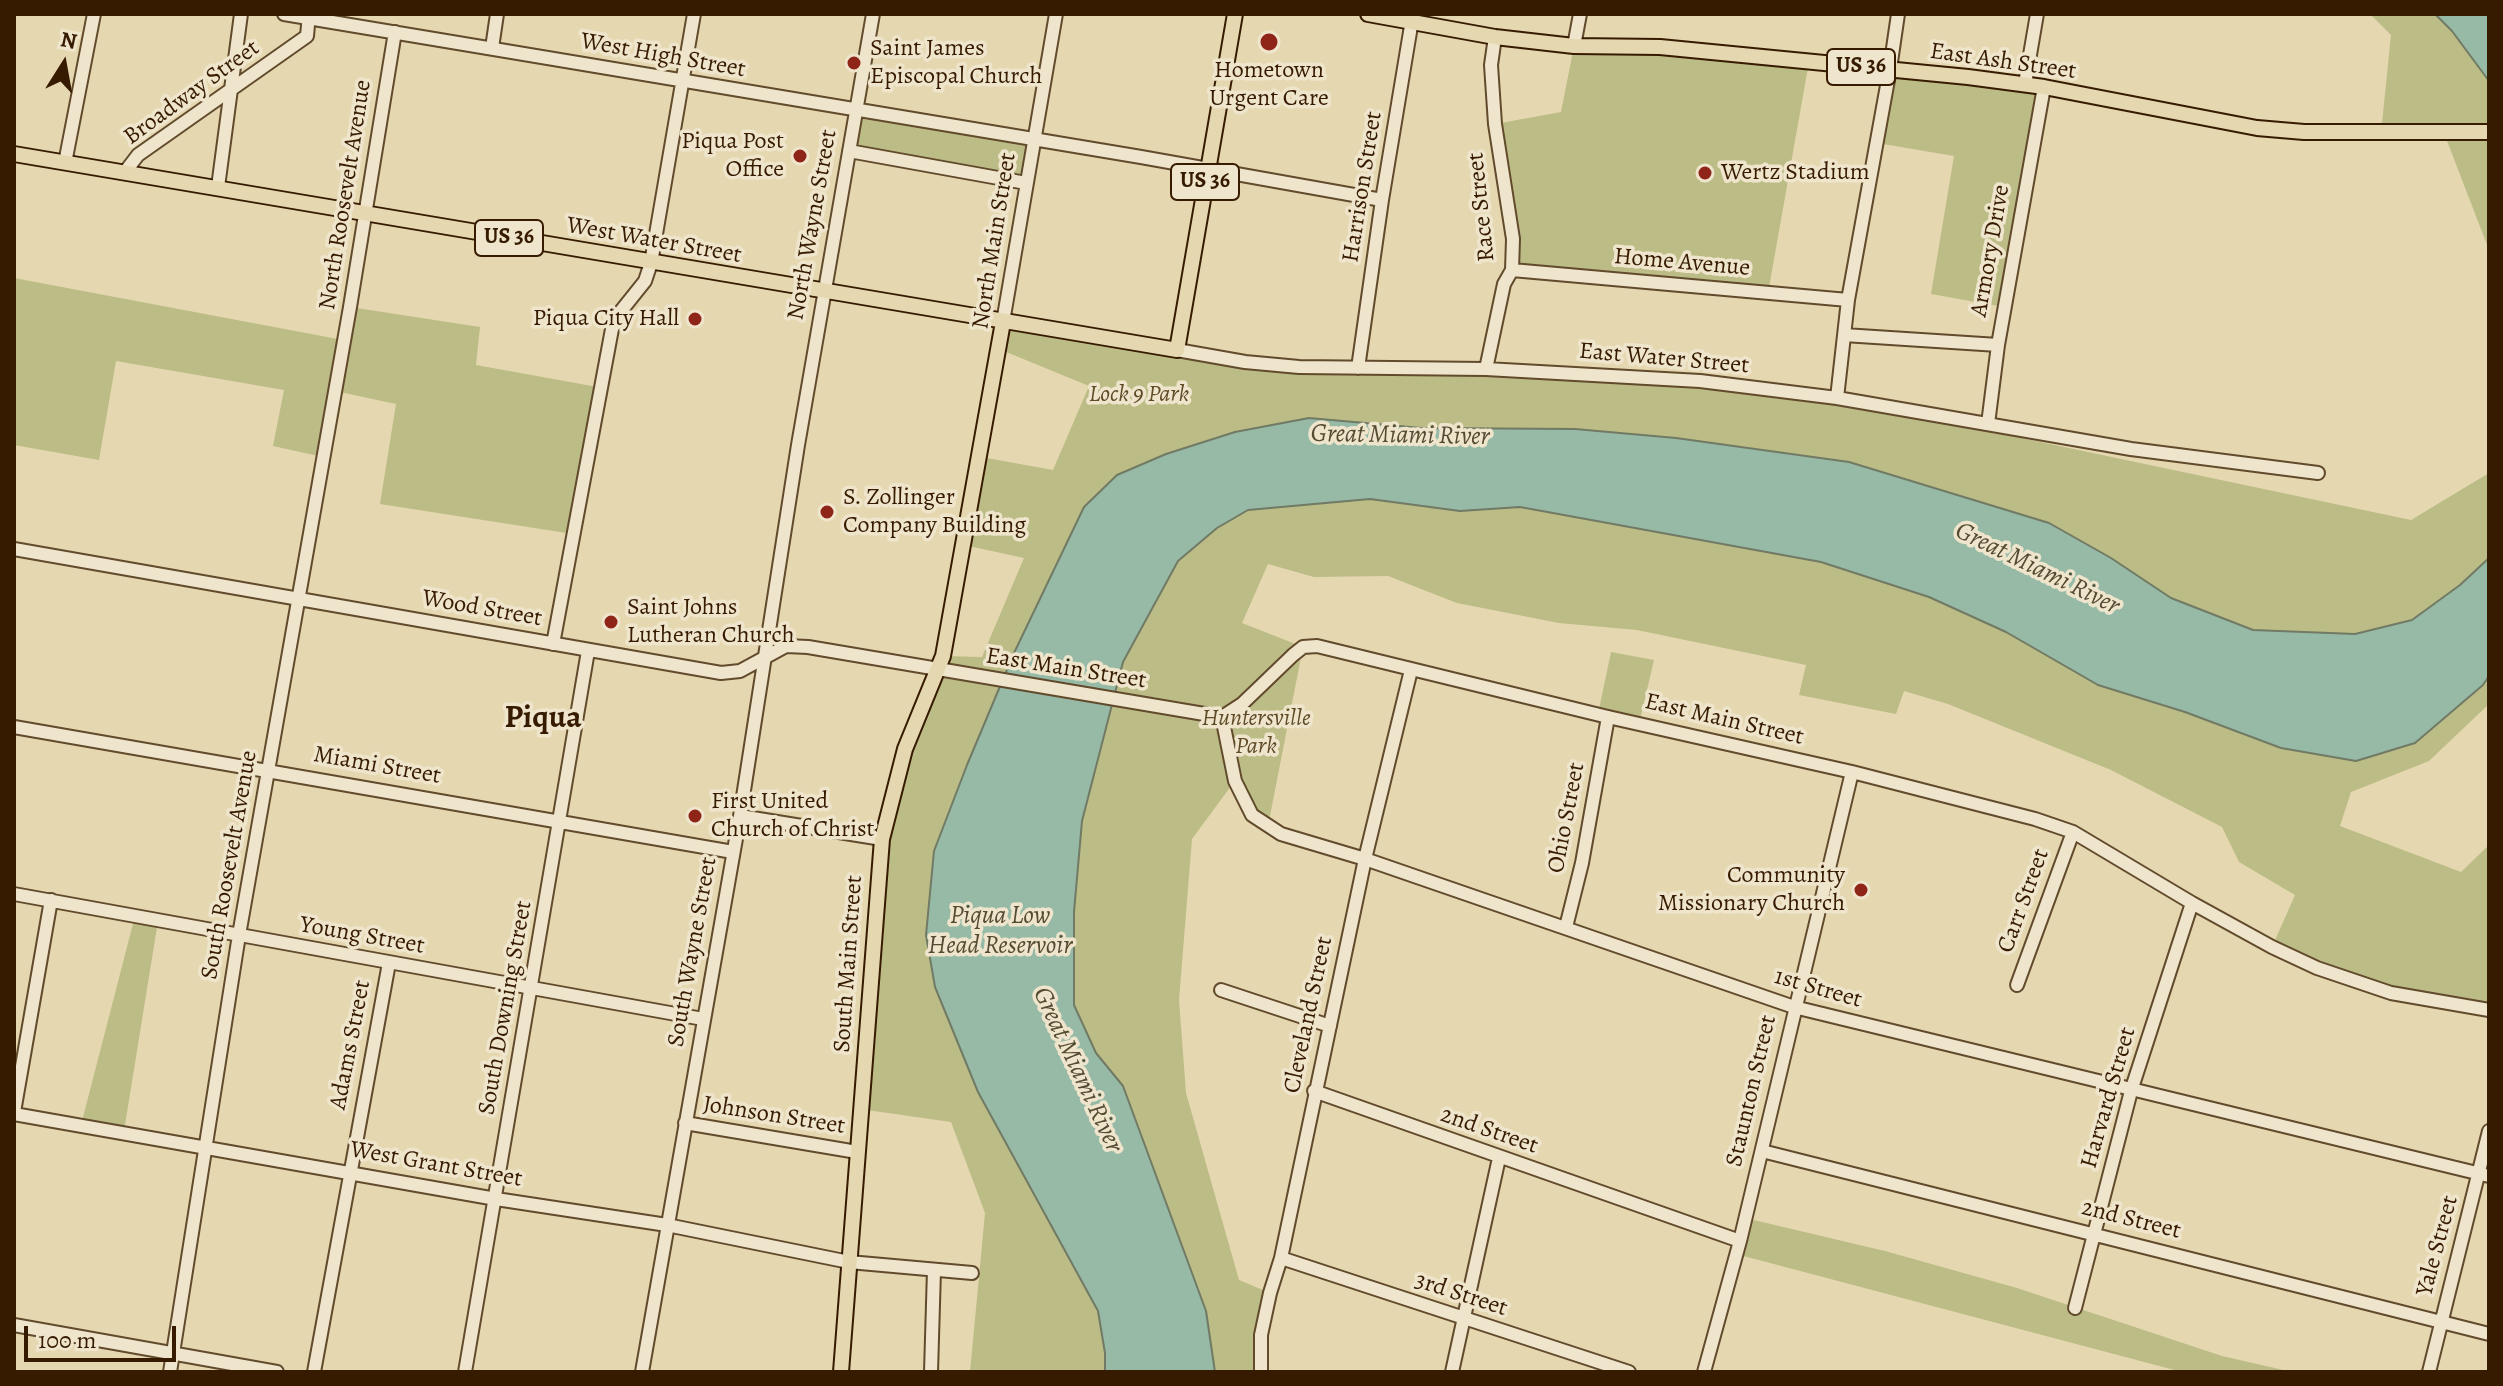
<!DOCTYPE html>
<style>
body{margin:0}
#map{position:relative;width:2503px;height:1386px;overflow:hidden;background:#e5d7b0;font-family:Alegreya,serif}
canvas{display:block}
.frame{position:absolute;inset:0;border:16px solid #371b00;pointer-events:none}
.north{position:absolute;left:24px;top:24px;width:80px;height:80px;-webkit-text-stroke:6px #eee5cc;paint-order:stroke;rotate:11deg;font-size:22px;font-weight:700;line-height:32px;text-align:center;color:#371b00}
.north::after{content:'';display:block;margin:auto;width:28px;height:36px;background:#371b00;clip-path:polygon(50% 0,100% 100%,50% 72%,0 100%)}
.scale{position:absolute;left:24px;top:1326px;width:152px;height:36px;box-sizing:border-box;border:4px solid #371b00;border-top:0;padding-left:10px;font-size:24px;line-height:28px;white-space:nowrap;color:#371b00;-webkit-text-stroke:6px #eee5cc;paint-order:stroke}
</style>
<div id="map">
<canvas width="2503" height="1386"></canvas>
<div class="frame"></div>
<div class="north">N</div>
<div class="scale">100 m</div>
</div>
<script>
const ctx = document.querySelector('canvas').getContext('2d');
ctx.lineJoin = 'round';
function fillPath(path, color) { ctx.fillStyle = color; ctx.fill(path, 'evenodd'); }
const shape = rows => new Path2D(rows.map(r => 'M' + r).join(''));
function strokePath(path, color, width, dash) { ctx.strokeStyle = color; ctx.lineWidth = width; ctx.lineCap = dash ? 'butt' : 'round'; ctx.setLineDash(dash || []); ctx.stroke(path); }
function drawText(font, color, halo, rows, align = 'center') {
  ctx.font = font + ' Alegreya,serif'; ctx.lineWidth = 7; ctx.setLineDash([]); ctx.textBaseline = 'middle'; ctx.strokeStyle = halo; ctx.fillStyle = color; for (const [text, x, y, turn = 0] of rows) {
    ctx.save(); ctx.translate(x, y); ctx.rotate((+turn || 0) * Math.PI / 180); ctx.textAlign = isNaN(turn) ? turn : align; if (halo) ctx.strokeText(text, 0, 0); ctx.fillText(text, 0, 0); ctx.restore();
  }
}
const green = shape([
 [2370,14,2435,14,2452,30,2489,81,2489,250,2444,133,2381,133,2391,35],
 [1574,46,1809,62,1768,293,1512,270,1495,124,1561,112],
 [1890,69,2044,87,2004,307,1931,294,1954,156,1877,143],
 [856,110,1034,139,1026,183,849,151],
 [14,278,343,340,350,307,480,327,476,365,603,388,573,534,380,504,396,404,335,391,323,457,273,446,284,390,116,361,99,460,14,445],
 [1003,322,1245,362,1700,381,1988,424,1988,431,2411,520,2489,473,2489,558,2460,585,2412,620,2355,634,2253,630,2171,598,2111,558,1421,428,1309,418,1235,432,1166,454,1084,507,1014,653,967,765,934,851,926,935,935,987,978,1092,1098,1311,1105,1353,1105,1372,970,1372,985,1213,951,1122,860,1109,882,839,943,656,982,657,1024,558,964,545,981,457,1053,470,1089,386,999,349],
 [1370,499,1460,511,1520,507,1821,562,1929,597,2006,632,2098,685,2185,712,2483,685,2489,676,2489,704,2429,761,2351,792,2340,826,2461,872,2489,845,2489,1010,2391,993,2272,947,2295,895,2239,862,2222,827,2111,770,1948,704,1904,691,1896,714,1799,695,1806,665,1637,630,1559,623,1457,603,1388,576,1314,577,1268,564,1242,623,1303,647,1268,826,1252,815,1234,782,1192,839,1179,1000,1186,1093,1239,1280,1270,1293,1261,1372,1215,1372,1206,1311,1123,1086,1096,1053,1074,1005,1074,911,1082,821,1123,662,1178,561,1217,528,1248,510],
 [1611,652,1654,660,1639,724,1598,714],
 [135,916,158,921,124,1131,81,1125],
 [1745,1218,1885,1251,2017,1288,2222,1356,2292,1372,2182,1372,1736,1254]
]);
const water = shape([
 [2435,14,2489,14,2489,81,2452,31,2435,14],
 [1309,418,1421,428,1575,429,1676,438,1849,462,2049,523,2111,558,2171,598,2253,630,2355,634,2412,620,2460,585,2489,558,2489,676,2483,685,2415,743,2356,761,2281,748,2185,712,2098,685,2006,632,1929,597,1821,562,1520,507,1460,511,1370,499,1248,510,1217,528,1178,561,1123,662,1082,821,1074,912,1074,1005,1096,1053,1123,1086,1206,1311,1215,1372,1105,1372,1105,1353,1098,1311,978,1092,935,987,926,935,934,851,967,765,1014,653,1084,507,1117,475,1166,454,1235,432,1309,418]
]);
const minor = shape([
 [284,14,1141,157,1382,200],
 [1574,46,1580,14],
 [492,48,497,14],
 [2025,84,2037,14],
 [849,151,1026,183],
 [65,163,94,14],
 [125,172,138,155,307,36,309,14],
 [218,187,241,14],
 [1512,270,1848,300],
 [1003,322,1056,14],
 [1844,335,1998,345],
 [1177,350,1245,362,1299,367,1486,369,1700,381,1837,398,2131,449,2318,473],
 [1358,368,1382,200,1413,14],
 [1486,369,1504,284,1512,270,1513,239,1495,124,1491,65,1495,37],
 [1837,398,1848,300,1890,69,1898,14],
 [1988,424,1998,345,2044,87],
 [14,549,721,673,740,671,786,646,808,647,1222,717,1242,704,1293,655,1303,647,1317,646,1608,717,1852,772,2035,819,2073,832,2192,903,2272,947,2317,968,2391,993,2489,1010],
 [553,644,612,329,621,311,645,281,651,263,694,14],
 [1222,717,1235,781,1252,815,1281,834,1365,859,1794,1007,2489,1176],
 [14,727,733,852],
 [740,816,882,839],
 [14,894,703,1019],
 [1566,927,1582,863,1608,717],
 [2017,985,2073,832],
 [1221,990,1330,1026],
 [1314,1091,1740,1241],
 [14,1112,51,900],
 [14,1114,496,1199,667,1225,849,1262,972,1273],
 [685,1123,857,1152],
 [1762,1151,2489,1334],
 [1281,1258,1629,1372],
 [2075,1308,2131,1091,2192,903],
 [14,1325,277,1372],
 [170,1372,239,935,350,307,395,32],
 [314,1372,389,963],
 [465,1372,588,651],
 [642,1372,740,816,798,445,873,14],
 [931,1372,934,1270],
 [1261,1372,1261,1335,1270,1293,1281,1258,1365,859,1411,670],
 [1452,1372,1499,1158],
 [1704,1372,1740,1241,1852,772],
 [2429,1372,2489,1131]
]);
const major = shape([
 [1368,14,1495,37,1574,46,1660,47,1968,77,2044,87,2257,128,2304,132,2489,132],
 [14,154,1177,350,1235,14],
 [841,1372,882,839,905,749,943,656,1003,322]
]);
const markers = [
 [1269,42,10,"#8f2418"],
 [854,63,8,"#8f2418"],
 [800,156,8,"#8f2418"],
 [1705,173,8,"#8f2418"],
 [695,319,8,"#8f2418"],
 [827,512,8,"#8f2418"],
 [611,622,8,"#8f2418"],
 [695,816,8,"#8f2418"],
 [1861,890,8,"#8f2418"]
];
const shields = [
 [1861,67,68],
 [1205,182,68],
 [509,238,68]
];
const shieldNames = [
 ["US 36",1861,67],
 ["US 36",1205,182],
 ["US 36",509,238]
];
const poiNames = [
 ["Saint James",870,49],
 ["Episcopal Church",870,77],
 ["Hometown",1269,71,"center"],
 ["Urgent Care",1269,99,"center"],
 ["Piqua Post",784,142,"right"],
 ["Office",784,170,"right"],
 ["Wertz Stadium",1721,173],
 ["Piqua City Hall",679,319,"right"],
 ["S. Zollinger",843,498],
 ["Company Building",843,526],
 ["Saint Johns",627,608],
 ["Lutheran Church",627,636],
 ["First United",711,802],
 ["Church of Christ",711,830],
 ["Community",1845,876,"right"],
 ["Missionary Church",1845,904,"right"]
];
const streetNames = [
 ["West High Street",663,56,10],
 ["East Ash Street",2003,62,8],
 ["Broadway Street",192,93,-36],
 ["Harrison Street",1363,187,-81],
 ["North Roosevelt Avenue",346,195,-81],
 ["Race Street",1482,207,-96],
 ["North Wayne Street",813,225,-80],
 ["West Water Street",654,241,10],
 ["North Main Street",995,241,-81],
 ["Armory Drive",1991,251,-80],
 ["Home Avenue",1682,263,5],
 ["East Water Street",1664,359,5],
 ["Wood Street",482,609,10],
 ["East Main Street",1066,669,9],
 ["East Main Street",1724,720,13],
 ["Miami Street",377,766,10],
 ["Ohio Street",1567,818,-79],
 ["South Roosevelt Avenue",230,865,-80],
 ["Carr Street",2024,901,-70],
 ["Young Street",362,936,10],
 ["South Wayne Street",693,952,-80],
 ["South Main Street",849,964,-86],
 ["1st Street",1818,989,16],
 ["South Downing Street",506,1008,-80],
 ["Cleveland Street",1309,1015,-78],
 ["Adams Street",351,1045,-79],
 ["Staunton Street",1752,1091,-77],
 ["Harvard Street",2109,1098,-74],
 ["Johnson Street",774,1116,9],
 ["2nd Street",1489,1131,19],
 ["West Grant Street",436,1165,10],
 ["2nd Street",2131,1220,14],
 ["Yale Street",2438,1246,-75],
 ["3rd Street",1461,1295,18]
];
const parkNames = [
 ["Lock 9 Park",1139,395],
 ["Huntersville",1256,719],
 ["Park",1256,747]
];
const waterNames = [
 ["Great Miami River",1400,436,1],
 ["Great Miami River",2037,569,26],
 ["Piqua Low",1000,917],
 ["Head Reservoir",1000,947],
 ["Great Miami River",1077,1070,65]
];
const districtNames = [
 ["Piqua",543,719]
];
fillPath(green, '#bcbc86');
fillPath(water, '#97baa6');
strokePath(water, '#717a64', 2);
strokePath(minor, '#624a2c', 16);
strokePath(major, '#371b00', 18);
strokePath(minor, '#eee5cc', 12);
strokePath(major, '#e5d7b0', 14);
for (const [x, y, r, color] of markers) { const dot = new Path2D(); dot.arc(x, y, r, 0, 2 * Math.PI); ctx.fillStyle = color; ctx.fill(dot); strokePath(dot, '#eee5cc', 3); }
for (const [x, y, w] of shields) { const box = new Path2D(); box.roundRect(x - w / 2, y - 18, w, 36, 6); ctx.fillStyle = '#eee5cc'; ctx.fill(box); strokePath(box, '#371b00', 2); }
drawText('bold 22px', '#371b00', null, shieldNames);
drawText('24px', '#371b00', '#eee5cc', poiNames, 'left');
drawText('24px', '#371b00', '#eee5cc', streetNames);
drawText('italic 24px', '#5f4b28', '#eee5cc', parkNames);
drawText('italic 26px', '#544b32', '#eee5cc', waterNames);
drawText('bold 32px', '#371b00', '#eee5cc', districtNames);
</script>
